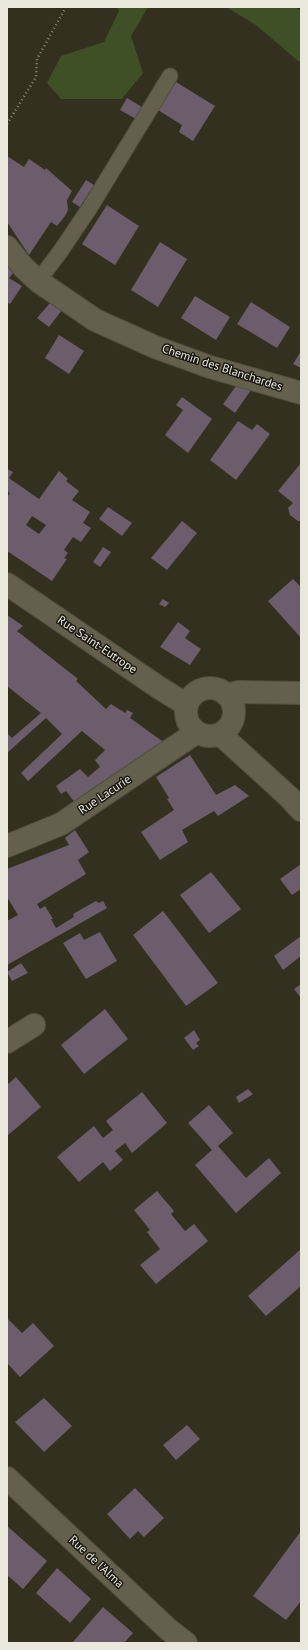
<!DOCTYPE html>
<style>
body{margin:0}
#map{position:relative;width:308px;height:1650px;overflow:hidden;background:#34301f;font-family:"PT Sans",sans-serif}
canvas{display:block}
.frame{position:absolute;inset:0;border:8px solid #eae8dd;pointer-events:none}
</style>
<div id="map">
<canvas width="308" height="1650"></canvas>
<div class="frame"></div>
</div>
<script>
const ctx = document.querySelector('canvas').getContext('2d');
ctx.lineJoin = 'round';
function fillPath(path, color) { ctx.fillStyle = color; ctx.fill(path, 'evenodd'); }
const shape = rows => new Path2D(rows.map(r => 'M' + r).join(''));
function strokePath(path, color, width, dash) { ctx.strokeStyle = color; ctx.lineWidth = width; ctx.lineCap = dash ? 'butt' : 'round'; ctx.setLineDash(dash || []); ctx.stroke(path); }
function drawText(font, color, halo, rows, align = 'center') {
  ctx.font = font + ' "PT Sans",sans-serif'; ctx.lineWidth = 3; ctx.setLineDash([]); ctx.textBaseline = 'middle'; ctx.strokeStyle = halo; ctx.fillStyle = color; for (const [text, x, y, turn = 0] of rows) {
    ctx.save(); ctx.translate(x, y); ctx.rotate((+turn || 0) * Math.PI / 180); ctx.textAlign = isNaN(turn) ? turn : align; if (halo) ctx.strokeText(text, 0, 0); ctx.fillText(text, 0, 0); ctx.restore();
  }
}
const green = shape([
 [117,7,148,7,131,36,143,73,122,99,61,99,47,83,61,56,104,42,119,11],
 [226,7,295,7,301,11,301,61,298,61,256,25]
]);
const building = shape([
 [176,82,215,106,193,141,179,132,182,125,158,110],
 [127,98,142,107,136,119,120,110],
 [7,156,24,167,29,159,45,170,46,168,72,191,67,200,68,210,65,216,57,226,51,222,29,255,7,222],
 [86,180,94,185,80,207,72,202],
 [107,205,139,226,115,265,82,244],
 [160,242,187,259,158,307,131,290],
 [7,267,15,271,9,278,22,286,10,304,7,302],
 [195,296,230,317,216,340,181,318],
 [251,302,290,327,277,348,237,324],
 [50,303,62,310,49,327,37,318],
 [59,335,84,351,69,374,45,358],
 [301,351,301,368,293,364],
 [236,386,251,390,235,413,223,404],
 [182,397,212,419,188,453,165,435,183,410,176,405],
 [238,421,252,430,257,424,270,434,236,480,210,460],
 [301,463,301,521,298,521,290,515,288,508,293,503,278,491],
 [7,469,13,472,9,478,39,499,59,471,68,479,66,481,79,491,72,500,90,512,83,523,91,528,81,542,73,537,64,550,68,553,64,558,67,559,52,581,7,551,7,497,10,493,7,491],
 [32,516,46,525,39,534,26,525],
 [108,507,132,523,122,536,99,519],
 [182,521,197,533,167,570,151,558],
 [103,547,111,552,100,567,93,562],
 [293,579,301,587,301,638,268,601],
 [163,599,169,603,165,607,159,604],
 [7,615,23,626,17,631,78,679,76,681,106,709,111,704,125,713,127,710,133,713,130,718,165,743,76,804,66,791,61,794,56,786,80,769,88,777,100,767,95,760,105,750,82,731,28,781,21,773,62,734,46,718,7,753,7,733,12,738,41,713,7,686],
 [178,622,190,631,185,638,201,649,190,665,160,647],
 [190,755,216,795,235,785,249,796,218,816,214,811,182,830,188,842,160,860,141,832,174,810,167,799,169,798,156,777],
 [75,830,89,852,78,860,86,874,37,904,40,909,45,906,53,919,51,919,56,928,74,917,73,914,96,901,99,903,103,901,107,908,7,965,7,921,18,915,7,897,7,869,69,845,65,838],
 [301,864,301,889,292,895,280,879],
 [211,872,241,909,209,933,180,895],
 [163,911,218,983,186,1006,133,935],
 [100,932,117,961,86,979,63,943,80,933,84,940],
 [301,936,301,956,283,970,274,956],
 [21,963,28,973,12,981,7,972],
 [301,984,301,998,294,989],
 [105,1009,128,1039,84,1074,61,1045],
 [194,1030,200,1040,196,1043,199,1046,193,1050,184,1038],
 [16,1077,41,1107,7,1136,7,1085],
 [248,1089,253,1094,239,1103,236,1097],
 [142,1092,167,1123,132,1153,125,1143,115,1151,123,1160,110,1171,103,1162,79,1182,57,1157,94,1126,103,1138,113,1130,106,1121],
 [209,1105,233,1133,218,1146,246,1178,269,1158,281,1173,236,1213,195,1165,212,1150,188,1123],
 [157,1191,174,1211,171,1214,185,1231,194,1224,208,1241,156,1284,140,1265,160,1249,147,1232,150,1230,134,1210],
 [301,1249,301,1286,266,1316,248,1296],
 [7,1318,22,1333,33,1323,54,1346,20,1377,7,1363],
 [44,1398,72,1426,44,1452,15,1422],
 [187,1425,200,1439,176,1460,163,1445],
 [135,1488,164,1518,144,1537,138,1531,130,1539,107,1514],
 [7,1526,47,1561,23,1589,7,1575],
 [301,1531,301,1601,286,1620,253,1596],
 [57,1568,91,1599,70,1623,36,1593],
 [103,1607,133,1633,124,1643,110,1642,109,1643,72,1643]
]);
const path = shape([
 [7,124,36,77,37,59,66,7]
]);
const service = shape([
 [38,281,60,252,89,209,170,76]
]);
const minor = shape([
 [7,247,23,267,38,281,95,320,155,347,210,367,301,393],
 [7,1042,34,1025],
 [7,1478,169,1630,186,1643]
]);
const tertiary = shape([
 [7,584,158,687,187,705],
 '186 712a24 24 0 1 1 48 0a24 24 0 1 1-48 0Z',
 [227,695,238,692,301,693],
 [220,734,289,797,301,810],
 [7,846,61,824,197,732]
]);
const streetNames = [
 ["Chemin des Blanchardes",222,368,18],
 ["Rue Saint-Eutrope",97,645,34],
 ["Rue Lacurie",105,795,-34],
 ["Rue de l'Alma",96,1562,43]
];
fillPath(green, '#3f4f26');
fillPath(building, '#6b5d6b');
strokePath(service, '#524e3f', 17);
strokePath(minor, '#524e3f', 24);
strokePath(tertiary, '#524e3f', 24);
strokePath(path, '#8f8c7e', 2.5, [1, 3]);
strokePath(service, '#65604d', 15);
strokePath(minor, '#65604d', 22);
strokePath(tertiary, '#65604d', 22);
drawText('12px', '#eae8dd', '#1a1810', streetNames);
</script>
